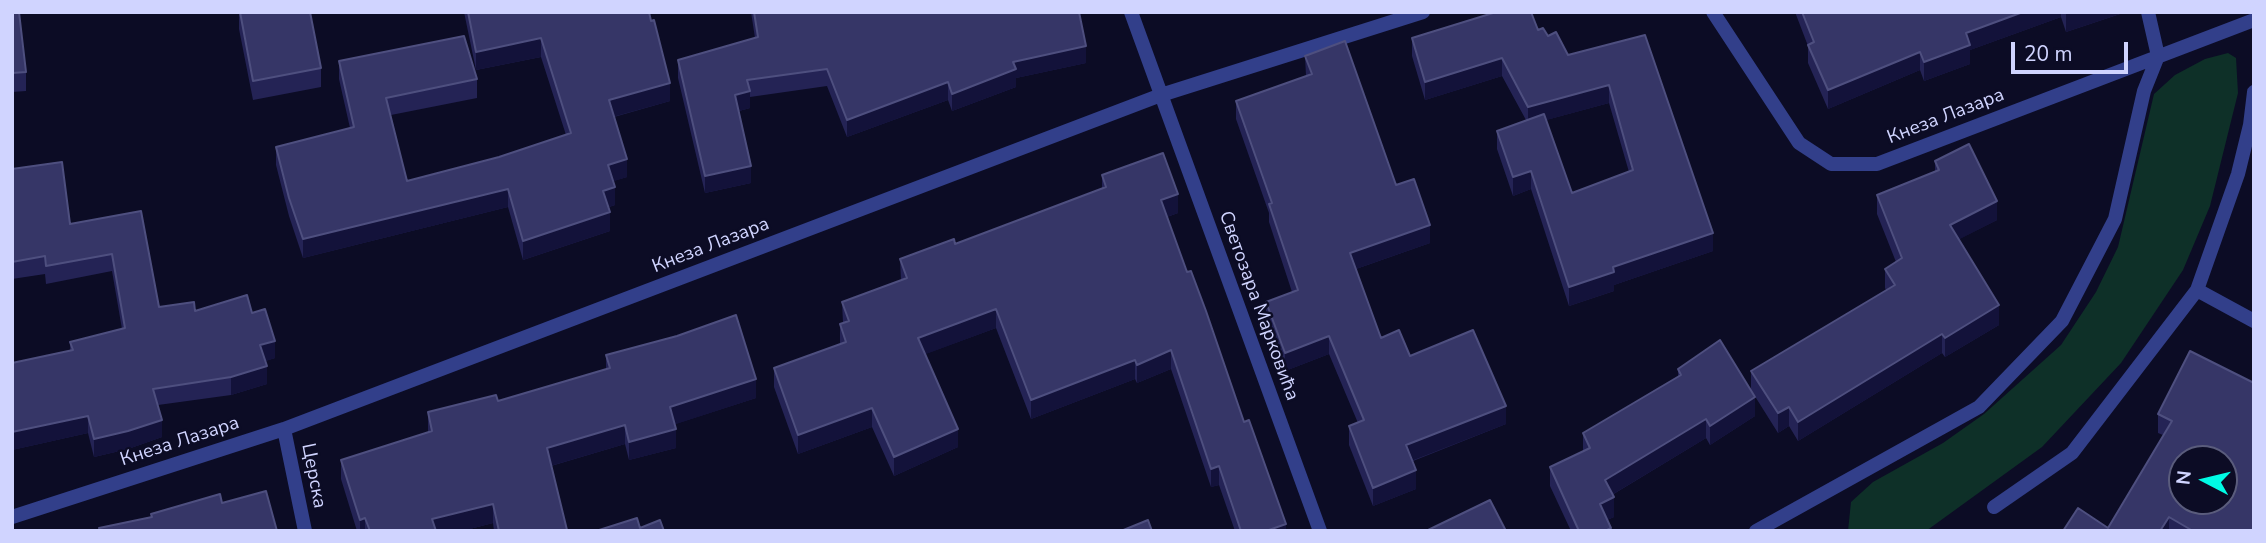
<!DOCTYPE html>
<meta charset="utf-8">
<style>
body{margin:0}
#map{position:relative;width:2266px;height:543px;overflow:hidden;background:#0c0c25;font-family:"Nunito Sans",sans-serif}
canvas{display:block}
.frame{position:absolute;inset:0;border:14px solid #d0d4ff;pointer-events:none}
.north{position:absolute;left:2168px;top:445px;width:70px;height:70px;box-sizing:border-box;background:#0c0c25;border:2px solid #5a5c7c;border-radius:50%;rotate:277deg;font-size:19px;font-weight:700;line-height:28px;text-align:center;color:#d0d4ff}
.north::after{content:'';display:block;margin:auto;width:24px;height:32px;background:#00fbe5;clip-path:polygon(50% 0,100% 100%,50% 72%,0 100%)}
.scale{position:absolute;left:2011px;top:42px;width:117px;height:32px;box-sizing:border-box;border:4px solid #d0d4ff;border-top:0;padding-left:9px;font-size:21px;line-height:24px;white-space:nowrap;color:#d0d4ff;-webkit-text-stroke:5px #0c0c25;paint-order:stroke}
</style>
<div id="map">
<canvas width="2266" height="543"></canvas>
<div class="frame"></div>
<div class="north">N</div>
<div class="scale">20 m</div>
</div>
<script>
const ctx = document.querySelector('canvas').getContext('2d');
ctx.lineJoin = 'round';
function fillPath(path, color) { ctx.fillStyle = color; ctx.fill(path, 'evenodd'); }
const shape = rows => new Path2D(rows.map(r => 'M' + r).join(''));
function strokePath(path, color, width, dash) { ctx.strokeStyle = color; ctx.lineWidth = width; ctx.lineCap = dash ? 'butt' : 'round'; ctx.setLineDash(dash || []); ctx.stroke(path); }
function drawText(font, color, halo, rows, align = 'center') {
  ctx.font = font + ' "Nunito Sans",sans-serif'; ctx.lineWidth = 5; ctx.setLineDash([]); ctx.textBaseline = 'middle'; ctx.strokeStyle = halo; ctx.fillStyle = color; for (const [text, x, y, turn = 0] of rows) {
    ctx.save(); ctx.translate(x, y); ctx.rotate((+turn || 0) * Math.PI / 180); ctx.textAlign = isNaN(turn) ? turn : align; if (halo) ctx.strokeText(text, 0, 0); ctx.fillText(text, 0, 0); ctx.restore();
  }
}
const green = shape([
 [2228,53,2236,58,2238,93,2210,206,2183,270,2121,363,2042,447,1926,531,1848,531,1851,502,1873,482,1943,443,1984,414,2061,345,2096,292,2118,247,2154,94,2175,75,2205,59]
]);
const street = shape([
 [1131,12,1320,531],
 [1713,12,1799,143,1831,164,1877,164,2254,20],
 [2197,290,2254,321],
 [284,429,305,531],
 [1994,507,2072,453,2197,290,2238,174,2250,125,2254,92],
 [12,517,284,429,1161,95,1423,12],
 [1756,531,1979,407,2062,321,2115,219,2144,91,2158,56,2148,12]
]);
const wall = shape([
 [12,12,26,72,26,91,12,92],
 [239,12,321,68,321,87,253,100,239,29],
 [464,12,649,12,670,101,614,117,627,177,613,181,615,205,609,207,610,231,523,260,508,207,303,258,289,216,276,165,276,147,350,128,339,79,339,61,477,79,477,98,391,115,407,181,499,157,566,135,541,57,476,70],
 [751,12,1079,12,1086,63,1016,78,1016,87,952,111,948,100,847,137,827,86,750,97,750,108,739,111,751,183,705,193,678,78,678,60,755,38],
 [1489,12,1531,12,1538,30,1548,36,1568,55,1645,35,1713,251,1614,285,1614,291,1569,306,1531,189,1513,196,1497,149,1497,131,1526,120,1502,76,1425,100,1412,56,1412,38,1489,15],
 [1609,103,1629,172,1572,193,1546,120],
 [1795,12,2120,12,2120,14,2066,32,2061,17,1970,50,1970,64,1924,81,1920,70,1828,109,1808,63,1808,46],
 [1305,56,1396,185,1430,243,1356,269,1381,338,1410,356,1506,424,1413,461,1416,489,1373,506,1349,445,1349,426,1358,423,1329,354,1285,371,1266,320,1266,302,1292,292,1269,222,1269,213,1236,119,1236,101,1306,76],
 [1935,161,1997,220,1959,239,1999,325,1945,357,1942,353,1798,441,1789,426,1778,433,1751,390,1751,371,1886,290,1885,288,1885,269,1896,262,1877,214,1877,195,1935,172],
 [12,169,70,224,141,211,159,307,195,311,252,313,275,358,265,361,267,384,231,395,158,405,162,437,128,449,94,457,88,433,12,450,12,363,70,351,70,342,122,329,112,271,46,284,45,274,12,279],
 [1102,175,1178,213,1167,217,1187,272,1286,531,1235,531,1219,485,1211,487,1171,369,1137,383,1135,379,1031,419,996,328,925,354,958,447,894,476,872,427,798,454,774,387,774,368,840,344,840,324,843,323,842,302,901,280,900,259,955,244,1102,188],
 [606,355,756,398,675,424,676,448,629,460,625,444,551,466,567,531,494,531,493,523,462,531,357,531,341,479,341,460,428,432,428,412,498,401,606,369],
 [1678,369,1755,416,1710,445,1706,438,1612,495,1614,517,1607,520,1611,531,1571,531,1550,486,1550,467,1583,451,1583,433,1678,377],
 [2254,383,2254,531,2063,531,2108,528,2163,435,2158,433,2158,414]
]);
const shadedWall = shape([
 [2023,12,2061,12,2061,17,1970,50,1970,64,1924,81,1924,62,1966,33],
 [2071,12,2120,12,2120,14,2066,32,2066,14],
 [541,38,541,57,476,70,476,52],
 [1086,46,1086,63,1016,78,1016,87,952,111,952,94,1013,62],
 [1920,52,1920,70,1828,109,1828,90],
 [1502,58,1502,76,1425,100,1425,82],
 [948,82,948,100,847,137,847,120],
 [670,83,670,101,609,118,609,100],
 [1609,85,1609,103,1528,125,1528,107],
 [750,91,750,108,735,112,735,95],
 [627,159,627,177,608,183,608,165],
 [751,166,751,183,705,193,705,176],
 [1531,171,1531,189,1513,196,1513,177],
 [615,187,615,205,603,209,603,191],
 [508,189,508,207,303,258,303,239],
 [1178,194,1178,213,1161,219,1161,200],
 [1997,201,1997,220,1950,244,1950,225],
 [610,212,610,231,523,260,523,241],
 [1430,225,1430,243,1350,271,1350,253],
 [1713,233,1713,251,1614,285,1614,291,1569,306,1569,287,1613,267],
 [1999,305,1999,325,1945,357,1945,338],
 [996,309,996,328,918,357,918,338],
 [1942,334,1942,353,1798,441,1798,422],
 [1329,336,1329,354,1285,371,1285,353],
 [275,341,275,358,260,363,260,345],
 [1171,350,1171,369,1137,383,1137,365],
 [1135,360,1135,379,1031,419,1031,400],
 [267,366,267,384,231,395,231,377],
 [756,379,756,398,670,426,670,407],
 [1755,397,1755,416,1710,445,1710,426],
 [1506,406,1506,424,1406,463,1406,445],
 [1789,407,1789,426,1778,433,1778,413],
 [872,408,872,427,798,454,798,435],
 [88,416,88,433,12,450,12,432],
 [1706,419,1706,438,1605,499,1605,480],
 [162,420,162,437,128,449,94,457,94,439],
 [625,425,625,444,547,467,547,448],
 [676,429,676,448,629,460,629,442],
 [958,429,958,447,894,476,894,457],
 [1219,466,1219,485,1211,487,1211,469],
 [1416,470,1416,489,1373,506,1373,488],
 [1614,497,1614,517,1600,523,1600,504],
 [493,504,493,523,462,531,432,531,432,519],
 [2169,517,2169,531,2160,531],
 [365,518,365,531,360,531,360,520],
 [1286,524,1286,531,1266,531]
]);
const building = shape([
 [12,12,19,12,26,72,12,73,12,12],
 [240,12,310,12,321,68,253,81,240,12],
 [468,12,649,12,651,21,654,20,670,83,609,100,627,159,608,165,615,187,603,191,610,212,523,241,508,189,303,239,289,198,276,147,354,127,339,61,464,36,477,79,386,98,407,181,499,157,571,133,541,38,476,52,468,12],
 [754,12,1079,12,1086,46,1013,62,1016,69,952,94,948,82,847,120,827,69,747,80,750,91,735,95,751,166,705,176,678,60,758,37,754,12],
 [1492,12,1531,12,1538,30,1543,28,1548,36,1556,32,1568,55,1645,35,1713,233,1613,267,1614,272,1569,287,1531,171,1513,177,1497,131,1544,114,1572,193,1633,170,1609,85,1528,107,1502,58,1425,82,1412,38,1493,13,1492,12],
 [1802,12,2023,12,1966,33,1970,45,1924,62,1920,52,1828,90,1808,45,1814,42,1802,12],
 [1345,41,1396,185,1414,179,1430,225,1350,253,1381,338,1399,330,1410,356,1473,330,1506,406,1406,445,1416,470,1373,488,1349,426,1364,420,1329,336,1285,353,1266,302,1298,290,1269,204,1272,203,1236,101,1312,74,1305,56,1345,41],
 [1969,144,1997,201,1950,225,1999,305,1945,338,1942,334,1798,422,1789,407,1778,413,1751,371,1895,285,1885,269,1902,258,1877,195,1939,170,1935,161,1969,144],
 [1163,153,1178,194,1161,200,1187,272,1191,271,1206,311,1244,422,1249,420,1286,524,1266,531,1241,531,1219,466,1211,469,1171,350,1137,365,1135,360,1031,400,996,309,918,338,958,429,894,457,872,408,798,435,774,368,846,342,840,324,849,321,842,302,907,278,900,259,954,239,955,244,1106,187,1102,175,1163,153],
 [62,162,70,224,141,211,159,307,194,302,195,311,247,295,252,313,265,309,275,341,260,345,267,366,231,377,153,389,162,420,128,431,94,439,88,416,12,432,12,363,73,350,70,342,125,328,112,254,46,266,45,256,12,262,12,169,62,162],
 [736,315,756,379,670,407,676,429,629,442,625,425,547,448,567,530,499,531,493,504,432,519,436,531,370,531,365,518,360,520,341,460,432,431,428,412,496,395,498,401,610,368,606,355,677,336,736,315],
 [1720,340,1755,397,1710,426,1706,419,1605,480,1614,497,1600,504,1611,528,1605,531,1579,531,1550,467,1590,448,1583,433,1681,375,1678,369,1720,340],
 [2190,351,2254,383,2254,531,2193,531,2169,517,2160,531,2063,531,2078,508,2108,528,2172,421,2158,414,2190,351],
 [2182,459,2224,459,2224,501,2182,501,2182,459],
 [266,491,277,531,100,531,99,528,152,517,151,514,220,494,222,503,266,491],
 [1490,500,1506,531,1426,531,1490,500],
 [637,518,640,528,660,520,664,531,596,531,637,518],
 [1148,520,1152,531,1121,531,1148,520]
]);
const streetNames = [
 ["Кнеза Лазара",1946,117,-21],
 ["Кнеза Лазара",711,246,-21],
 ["Светозара Марковића",1258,306,70],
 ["Кнеза Лазара",180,442,-18],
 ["Церска",313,476,79]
];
fillPath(green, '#0e3028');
strokePath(street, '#323f8a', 14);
fillPath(wall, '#242355');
fillPath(shadedWall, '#13123a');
fillPath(building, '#363667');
strokePath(building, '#4e4f7f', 2);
drawText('19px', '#d0d4ff', '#0c0c25', streetNames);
</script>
